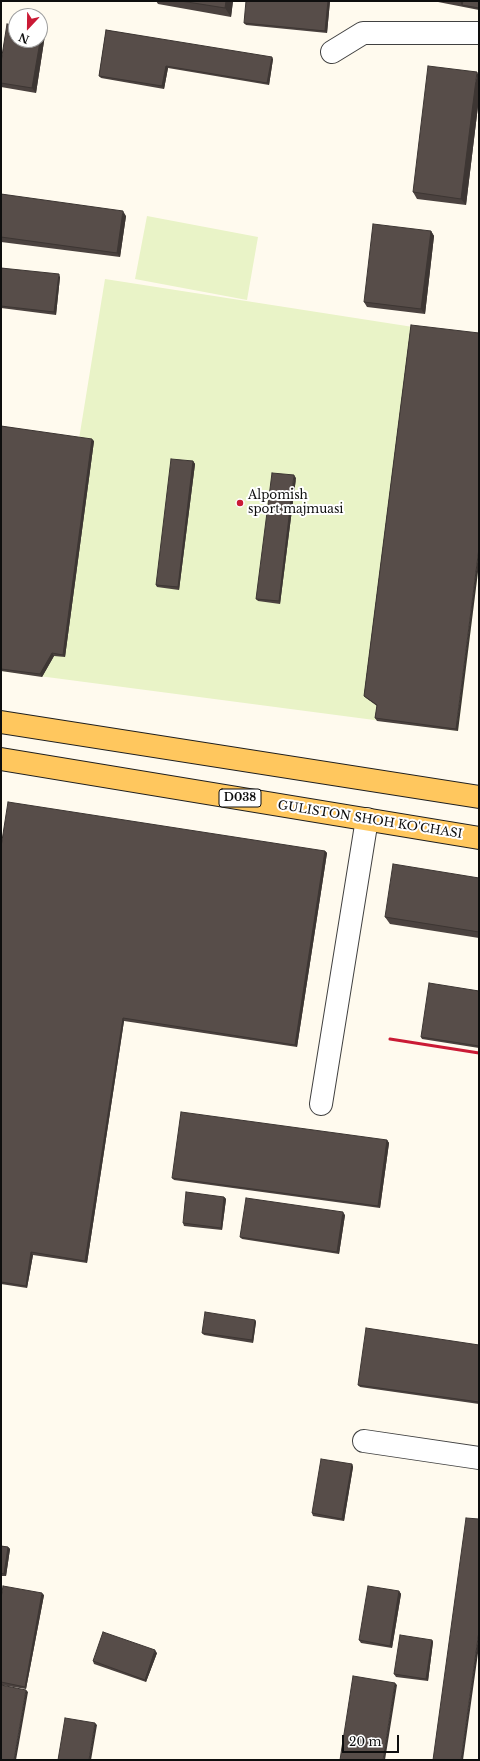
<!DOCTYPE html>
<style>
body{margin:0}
#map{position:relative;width:480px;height:1761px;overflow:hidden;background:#fffaee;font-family:"Libre Baskerville",serif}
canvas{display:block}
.frame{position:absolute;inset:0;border:2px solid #0e0e0e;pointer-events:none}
.north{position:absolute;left:8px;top:8px;width:40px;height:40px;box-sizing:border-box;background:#fff;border:1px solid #9f9f9f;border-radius:50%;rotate:202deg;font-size:11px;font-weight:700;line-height:16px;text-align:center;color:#0e0e0e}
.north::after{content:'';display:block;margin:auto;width:14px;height:18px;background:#ca1a35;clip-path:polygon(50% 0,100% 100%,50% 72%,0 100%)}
.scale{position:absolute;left:342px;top:1735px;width:57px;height:18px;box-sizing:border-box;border:2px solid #0e0e0e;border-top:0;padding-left:5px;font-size:12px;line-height:14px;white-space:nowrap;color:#0e0e0e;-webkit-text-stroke:3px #fff;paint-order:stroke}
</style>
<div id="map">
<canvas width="480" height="1761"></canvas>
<div class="frame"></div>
<div class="north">N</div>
<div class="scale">20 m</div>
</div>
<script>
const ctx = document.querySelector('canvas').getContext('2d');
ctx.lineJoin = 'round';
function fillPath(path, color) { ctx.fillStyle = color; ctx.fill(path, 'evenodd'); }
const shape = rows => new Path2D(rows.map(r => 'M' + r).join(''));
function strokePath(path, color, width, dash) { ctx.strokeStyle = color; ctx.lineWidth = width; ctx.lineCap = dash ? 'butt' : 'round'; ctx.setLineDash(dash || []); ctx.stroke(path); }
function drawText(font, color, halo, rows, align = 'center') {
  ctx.font = font + ' "Libre Baskerville",serif'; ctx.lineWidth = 4; ctx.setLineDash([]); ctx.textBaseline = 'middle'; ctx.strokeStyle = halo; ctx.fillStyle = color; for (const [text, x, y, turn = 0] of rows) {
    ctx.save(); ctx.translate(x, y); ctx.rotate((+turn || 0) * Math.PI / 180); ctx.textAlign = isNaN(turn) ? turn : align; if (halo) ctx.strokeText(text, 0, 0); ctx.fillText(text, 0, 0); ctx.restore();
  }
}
const pitch = shape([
 [147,216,258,237,247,300,135,279],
 [105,279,413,327,479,336,479,564,458,731,1,671,1,441,79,439]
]);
const minor = shape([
 [332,52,363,33,479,33],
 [321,1104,367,819],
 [364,1441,479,1458]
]);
const major = shape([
 [1,722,479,797],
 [1,759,479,838]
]);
const rail = shape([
 [390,1039,479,1053]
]);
const wall = shape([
 [156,1,233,1,231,17,158,4],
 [330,1,327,33,246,25,244,23],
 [433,1,479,1,479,10],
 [42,30,45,35,36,93,1,87,1,62],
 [106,30,273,59,269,85,168,68,164,89,101,78,99,76],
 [479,76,479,98,466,205,417,199,413,192],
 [1,194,126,216,120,257,1,242],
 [431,231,434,236,425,314,367,307,364,302],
 [1,268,60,277,56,315,1,308],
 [411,325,458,731,377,721,375,718,377,706,366,698,364,696],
 [1,426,94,441,65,657,54,656,42,677,1,671],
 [193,461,195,464,179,590,157,587,156,585],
 [296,478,280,604,258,601,256,599],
 [1,847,325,851,327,853,297,1047,124,1021,87,1263,33,1255,27,1288,1,1284],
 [479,878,479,938,390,924,385,917],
 [479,991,479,1048,422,1039,421,1037],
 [387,1140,389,1143,380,1208,174,1180,172,1178],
 [224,1197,226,1199,222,1230,184,1226,183,1223],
 [345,1215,339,1254,242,1239,240,1237],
 [255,1320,256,1322,253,1343,204,1335,202,1333],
 [479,1345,479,1404,360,1387,358,1385],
 [352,1464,353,1467,344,1521,313,1516,312,1513],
 [1,1546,8,1547,10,1549,6,1576,1,1576],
 [399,1591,401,1594,392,1648,361,1643,359,1640],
 [44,1595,26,1689,1,1685,1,1598],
 [432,1640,433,1642,428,1681,396,1677,394,1674],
 [157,1653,146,1682,94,1664,93,1661]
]);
const shadedWall = shape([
 [226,1,233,1,231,17,225,8],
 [328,1,330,1,327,33,325,31],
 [460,1,465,1,462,5],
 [42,30,45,35,36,93,32,88],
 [272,57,273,59,269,85,267,83],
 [166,66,168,68,164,89,162,86],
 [477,72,479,76,479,98,466,205,461,199],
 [123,211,126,216,120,257,117,253],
 [431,231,434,236,425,314,421,309],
 [59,274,60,277,56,315,54,312],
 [92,439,94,441,65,657,63,655],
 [193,461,195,464,179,590,178,587],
 [294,475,296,478,280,604,279,601],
 [479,548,479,564,458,731,456,729],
 [52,653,54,656,42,677,40,674],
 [325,851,327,853,297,1047,295,1045],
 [123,1018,124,1021,87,1263,85,1261],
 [387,1140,389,1143,380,1208,378,1206],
 [224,1197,226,1199,222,1230,221,1228],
 [343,1212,345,1215,339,1254,337,1252],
 [31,1252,33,1255,27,1288,26,1286],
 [255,1320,256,1322,253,1343,252,1340],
 [352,1464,353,1467,344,1521,342,1519],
 [8,1547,10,1549,6,1576,4,1574],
 [399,1591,401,1594,392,1648,390,1646],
 [42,1593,44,1595,26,1689,25,1687],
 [479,1631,479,1646,463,1760,461,1760],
 [432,1640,433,1642,428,1681,426,1679],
 [155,1650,157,1653,146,1682,145,1680],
 [395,1683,397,1685,385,1760,383,1760],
 [26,1690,28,1692,16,1760,14,1760],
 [95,1723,97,1725,91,1760,89,1760]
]);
const building = shape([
 [181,1,226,1,225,8,181,1],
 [246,1,328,1,325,31,244,23,246,1],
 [463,1,479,1,479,8,462,5,463,1],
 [7,24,16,26,16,40,40,40,40,30,42,30,32,88,1,83,1,62,7,24],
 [106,30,272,57,267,83,166,66,162,86,99,76,106,30],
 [428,66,477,72,461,199,413,192,428,66],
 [1,194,123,211,117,253,1,237,1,194],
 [373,224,431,231,421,309,364,302,373,224],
 [1,268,59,274,54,312,1,306,1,268],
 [411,325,479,333,479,548,456,729,375,718,377,705,364,696,411,325],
 [1,426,92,439,63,655,52,653,40,674,1,669,1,426],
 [171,459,193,461,178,587,156,585,171,459],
 [272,473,294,475,279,601,256,599,272,473],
 [8,802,325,851,295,1045,123,1018,85,1261,31,1252,26,1286,1,1282,1,847,8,802],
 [393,864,479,878,479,932,385,917,393,864],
 [429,983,479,991,479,1046,421,1037,429,983],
 [181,1112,387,1140,378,1206,172,1178,181,1112],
 [186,1192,224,1197,221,1228,183,1223,186,1192],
 [246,1198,343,1212,337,1252,240,1237,246,1198],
 [205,1312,255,1320,252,1340,202,1333,205,1312],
 [366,1328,479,1345,479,1402,358,1385,366,1328],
 [321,1459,352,1464,342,1519,312,1513,321,1459],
 [466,1518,479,1519,479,1631,461,1760,433,1760,466,1518],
 [1,1546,8,1547,4,1574,1,1573,1,1546],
 [3,1586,42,1593,25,1687,1,1682,1,1598,3,1586],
 [368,1586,399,1591,390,1646,359,1640,368,1586],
 [103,1632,155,1650,145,1680,93,1661,103,1632],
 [400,1635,432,1640,426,1679,394,1674,400,1635],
 [353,1676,395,1683,383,1760,340,1760,353,1676],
 [1,1685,26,1690,14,1760,1,1760,1,1685],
 [65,1718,95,1723,89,1760,58,1760,65,1718]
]);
const markers = [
 [240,503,4,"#ca1a35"]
];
const shields = [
 [240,798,42]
];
const shieldNames = [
 ["D038",240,798]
];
const poiNames = [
 ["Alpomish",248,496],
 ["sport majmuasi",248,510]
];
const streetNames = [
 ["GULISTON SHOH KO'CHASI",370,820,9]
];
fillPath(pitch, '#e9f3c7');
strokePath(minor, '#414141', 24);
strokePath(major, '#1f1f1f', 24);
strokePath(minor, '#fff', 22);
strokePath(major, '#ffc75e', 22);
strokePath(rail, '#ca1a35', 3);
fillPath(wall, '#4b423f');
fillPath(shadedWall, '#3d3633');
fillPath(building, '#574d49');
strokePath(building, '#3d3633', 1);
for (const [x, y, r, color] of markers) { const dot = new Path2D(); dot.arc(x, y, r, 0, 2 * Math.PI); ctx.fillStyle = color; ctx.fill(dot); strokePath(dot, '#fff', 1.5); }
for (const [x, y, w] of shields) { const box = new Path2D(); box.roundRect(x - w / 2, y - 9, w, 18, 3); ctx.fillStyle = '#fff'; ctx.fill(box); strokePath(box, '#0e0e0e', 1); }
drawText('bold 11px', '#0e0e0e', null, shieldNames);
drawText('12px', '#0e0e0e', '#fff', poiNames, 'left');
drawText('12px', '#0e0e0e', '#fff', streetNames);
</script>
